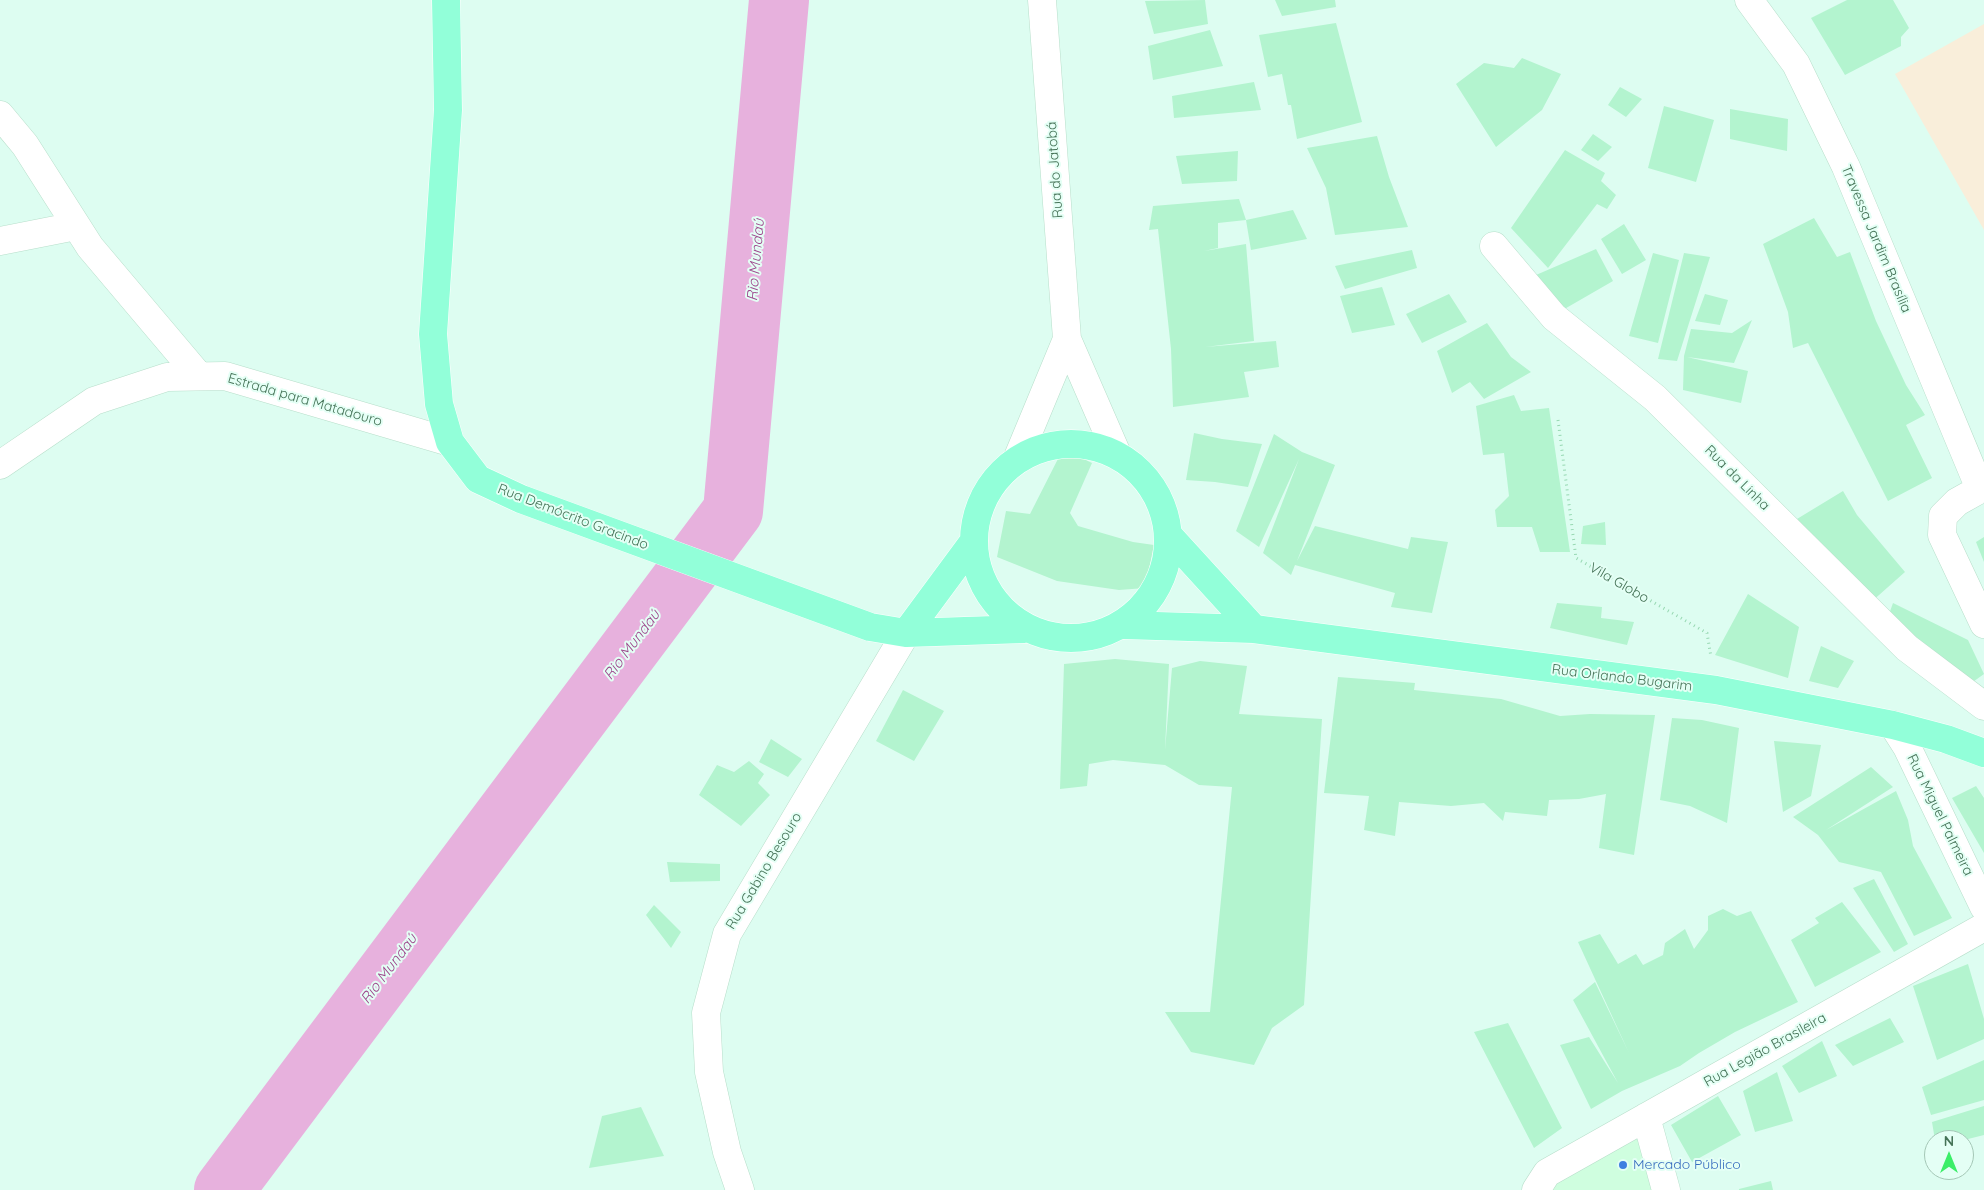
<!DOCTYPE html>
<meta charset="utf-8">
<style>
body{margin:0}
#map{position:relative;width:1984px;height:1190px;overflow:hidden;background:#ddfdf1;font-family:Quicksand,sans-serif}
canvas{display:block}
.north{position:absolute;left:1924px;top:1130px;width:50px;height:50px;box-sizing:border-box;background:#e4fff5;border:1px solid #a4c7b6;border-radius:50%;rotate:0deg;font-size:14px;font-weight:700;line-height:20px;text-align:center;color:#457357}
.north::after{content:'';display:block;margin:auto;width:18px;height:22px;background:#3bee68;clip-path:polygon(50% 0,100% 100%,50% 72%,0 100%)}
</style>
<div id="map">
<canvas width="1984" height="1190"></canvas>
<div class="north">N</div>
</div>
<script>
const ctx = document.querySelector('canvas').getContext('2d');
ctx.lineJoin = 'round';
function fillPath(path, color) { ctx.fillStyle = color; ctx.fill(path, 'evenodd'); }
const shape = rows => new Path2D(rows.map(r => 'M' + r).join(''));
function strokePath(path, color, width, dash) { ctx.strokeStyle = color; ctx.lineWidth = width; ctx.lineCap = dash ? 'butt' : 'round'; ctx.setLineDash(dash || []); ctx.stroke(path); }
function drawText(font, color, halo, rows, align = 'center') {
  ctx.font = font + ' Quicksand,sans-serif'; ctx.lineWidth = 4; ctx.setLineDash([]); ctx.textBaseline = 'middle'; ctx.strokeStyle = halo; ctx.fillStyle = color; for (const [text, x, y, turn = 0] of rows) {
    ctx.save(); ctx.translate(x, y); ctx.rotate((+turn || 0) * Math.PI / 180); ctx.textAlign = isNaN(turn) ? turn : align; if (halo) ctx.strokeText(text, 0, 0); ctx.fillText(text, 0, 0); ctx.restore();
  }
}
const commercial = shape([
 [1642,1136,1668,1190,1537,1190,1537,1189]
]);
const education = shape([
 [1984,24,1984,230,1895,74]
]);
const river = shape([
 [224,1190,733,511,779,0]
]);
const building = shape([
 [1205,0,1208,24,1154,34,1145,1],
 [1275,0,1335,0,1336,7,1282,16],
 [1847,0,1893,0,1909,28,1901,37,1901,46,1845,75,1811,18],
 [1336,23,1362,122,1297,139,1291,105,1288,105,1282,74,1268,77,1259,35],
 [1210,30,1223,66,1153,80,1148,46],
 [1522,58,1561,74,1542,110,1496,147,1456,84,1484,63,1514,68],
 [1254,82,1261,110,1174,118,1172,96],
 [1620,87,1642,99,1626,117,1608,105],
 [1664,106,1714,120,1696,182,1648,168],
 [1730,109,1788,119,1787,151,1730,139],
 [1593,134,1612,147,1598,161,1581,150],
 [1377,136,1389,177,1408,227,1335,235,1326,188,1307,148],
 [1565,150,1605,173,1601,181,1616,195,1607,209,1597,204,1548,268,1511,228],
 [1238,151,1237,181,1182,184,1176,156],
 [1239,199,1246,220,1293,210,1307,239,1251,250,1246,220,1218,223,1218,248,1204,251,1246,244,1254,341,1205,347,1276,341,1279,367,1244,372,1249,397,1173,407,1171,349,1158,229,1149,230,1153,206],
 [1814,218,1837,257,1850,252,1876,321,1906,385,1925,415,1906,425,1932,478,1888,501,1808,343,1793,348,1788,312,1763,244],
 [1624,224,1646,260,1622,274,1601,239],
 [1596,249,1613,281,1561,311,1536,275],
 [1412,250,1417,268,1345,289,1335,266],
 [1653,253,1679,260,1658,343,1629,336],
 [1684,253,1710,257,1677,361,1658,359],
 [1382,287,1395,325,1352,333,1340,296],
 [1449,294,1467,322,1422,343,1406,314],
 [1705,294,1728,300,1720,325,1695,321],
 [1752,320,1734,363,1687,357,1748,371,1741,403,1683,390,1684,356,1691,329,1732,333],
 [1487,323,1511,357,1531,372,1484,399,1470,382,1452,393,1437,351],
 [1514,395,1521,411,1549,408,1570,552,1540,552,1532,527,1497,527,1495,510,1509,496,1504,453,1483,455,1476,406],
 [1194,433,1222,439,1262,444,1248,487,1215,482,1186,480],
 [1274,434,1302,452,1335,465,1297,561,1315,526,1408,549,1411,537,1448,542,1432,613,1391,607,1395,593,1295,565,1291,575,1263,553,1299,459,1259,547,1236,531],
 [1063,449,1092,463,1070,513,1078,526,1133,542,1154,545,1145,588,1119,590,1057,581,997,557,1006,511,1030,514],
 [1843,491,1857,515,1905,572,1870,603,1792,522],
 [1605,522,1606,545,1581,544,1583,526],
 [1984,537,1984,562,1976,542],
 [1748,594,1799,627,1788,678,1715,655],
 [1557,603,1602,607,1601,618,1634,622,1627,645,1550,628],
 [1893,603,1968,640,1984,674,1970,684,1888,617],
 [1821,646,1854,661,1838,688,1809,681],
 [1115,659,1169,664,1165,750,1172,668,1200,661,1247,666,1239,714,1322,719,1304,1005,1272,1028,1254,1065,1191,1052,1165,1012,1210,1012,1232,787,1199,785,1165,765,1113,760,1089,764,1087,786,1060,789,1064,664],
 [1338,677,1415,683,1414,690,1501,699,1560,716,1590,714,1655,715,1634,855,1599,848,1606,794,1579,799,1549,800,1547,816,1505,812,1503,821,1484,803,1451,806,1399,802,1395,836,1364,830,1369,796,1324,793],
 [903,690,944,711,914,761,876,741],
 [1672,718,1702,720,1739,728,1727,823,1690,806,1660,800],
 [771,739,802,759,788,777,759,762],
 [1774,741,1821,745,1811,796,1783,812],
 [749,761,764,774,758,783,770,795,741,826,699,795,717,765,734,772],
 [1871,767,1893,787,1826,830,1896,791,1908,820,1913,846,1952,918,1914,936,1881,872,1839,862,1818,835,1793,817],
 [1976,786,1984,798,1984,853,1952,798],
 [667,862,720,864,720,881,670,882],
 [1874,879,1908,944,1894,952,1853,888],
 [1842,902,1881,952,1815,987,1791,940,1819,923,1815,918],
 [654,905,681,932,671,948,646,915],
 [1723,909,1737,916,1751,911,1798,1002,1735,1032,1699,1053,1680,1066,1622,1091,1591,1109,1560,1045,1589,1037,1618,1083,1573,1000,1595,982,1629,1053,1578,942,1600,934,1618,964,1636,954,1643,965,1663,955,1665,943,1685,929,1694,949,1708,930,1708,916],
 [1968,964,1984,1019,1984,1039,1937,1060,1913,986],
 [1890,1018,1904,1042,1853,1066,1835,1045],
 [1508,1023,1562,1128,1534,1148,1474,1032],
 [1822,1041,1837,1076,1799,1093,1782,1066],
 [1984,1060,1984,1100,1931,1115,1922,1087],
 [1777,1072,1793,1121,1755,1132,1743,1091],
 [1718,1096,1741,1135,1692,1162,1671,1125],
 [1984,1106,1984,1135,1964,1140,1935,1140,1932,1122],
 [641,1107,664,1156,589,1168,602,1116],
 [1771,1181,1773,1190,1739,1190,1739,1189]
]);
const path = shape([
 [1558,420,1576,558,1707,633,1711,657]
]);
const minor = shape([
 [1042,0,1067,339,1117,454],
 [1749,0,1796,64,1846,167,1980,489],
 [0,115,25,145,90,247,199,376],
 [0,241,76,226],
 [1494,246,1554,317,1655,398,1907,648,1984,706],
 [1018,457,1067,339],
 [0,465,94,401,167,377,225,376,450,442],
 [1984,487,1957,502,1943,516,1942,535,1984,624],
 [1893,725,1907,747,1984,907],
 [1646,1117,1666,1190],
 [740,1190,727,1152,709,1072,706,1013,727,934,906,633],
 [1536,1190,1547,1173,1984,927]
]);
const major = shape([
 [446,0,448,110,433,334,439,404,450,442,478,479,521,499,870,627,906,633,1024,629],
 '974 541a97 97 0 1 1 194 0a97 97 0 1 1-194 0Z',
 [1170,537,1254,629],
 [1124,625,1254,629,1716,690,1893,725,1946,739,1984,753],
 [906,633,971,545]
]);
const markers = [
 [1623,1165,5,"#3f7fe0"]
];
const streetNames = [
 ["Rua do Jatobá",1055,170,-94],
 ["Travessa Jardim Brasília",1876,239,67],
 ["Estrada para Matadouro",305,400,16],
 ["Rua da Linha",1737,478,45],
 ["Rua Demócrito Gracindo",573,517,21],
 ["Vila Globo",1619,583,30],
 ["Rua Orlando Bugarim",1622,678,7],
 ["Rua Miguel Palmeira",1940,815,64],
 ["Rua Gabino Besouro",764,871,-59],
 ["Rua Legião Brasileira",1765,1050,-29]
];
const shopNames = [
 ["Mercado Público",1633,1165]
];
const waterNames = [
 ["Rio Mundaú",756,260,-85],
 ["Rio Mundaú",632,645,-53],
 ["Rio Mundaú",389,969,-53]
];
fillPath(commercial, '#cffedf');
fillPath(education, '#f9eeda');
strokePath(river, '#e7b1dd', 60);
fillPath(building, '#b3f4cf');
strokePath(minor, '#b7deca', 29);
strokePath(major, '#fff', 29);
strokePath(path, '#97d8b2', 3, [1, 4]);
strokePath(minor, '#fff', 28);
strokePath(major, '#92ffd9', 28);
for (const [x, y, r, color] of markers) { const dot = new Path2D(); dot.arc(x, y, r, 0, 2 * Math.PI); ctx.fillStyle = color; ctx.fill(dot); strokePath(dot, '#e4fff5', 2); }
drawText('14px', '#457357', '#e4fff5', streetNames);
drawText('14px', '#366cbe', '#e4fff5', shopNames, 'left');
drawText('italic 15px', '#9d468c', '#e4fff5', waterNames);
</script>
